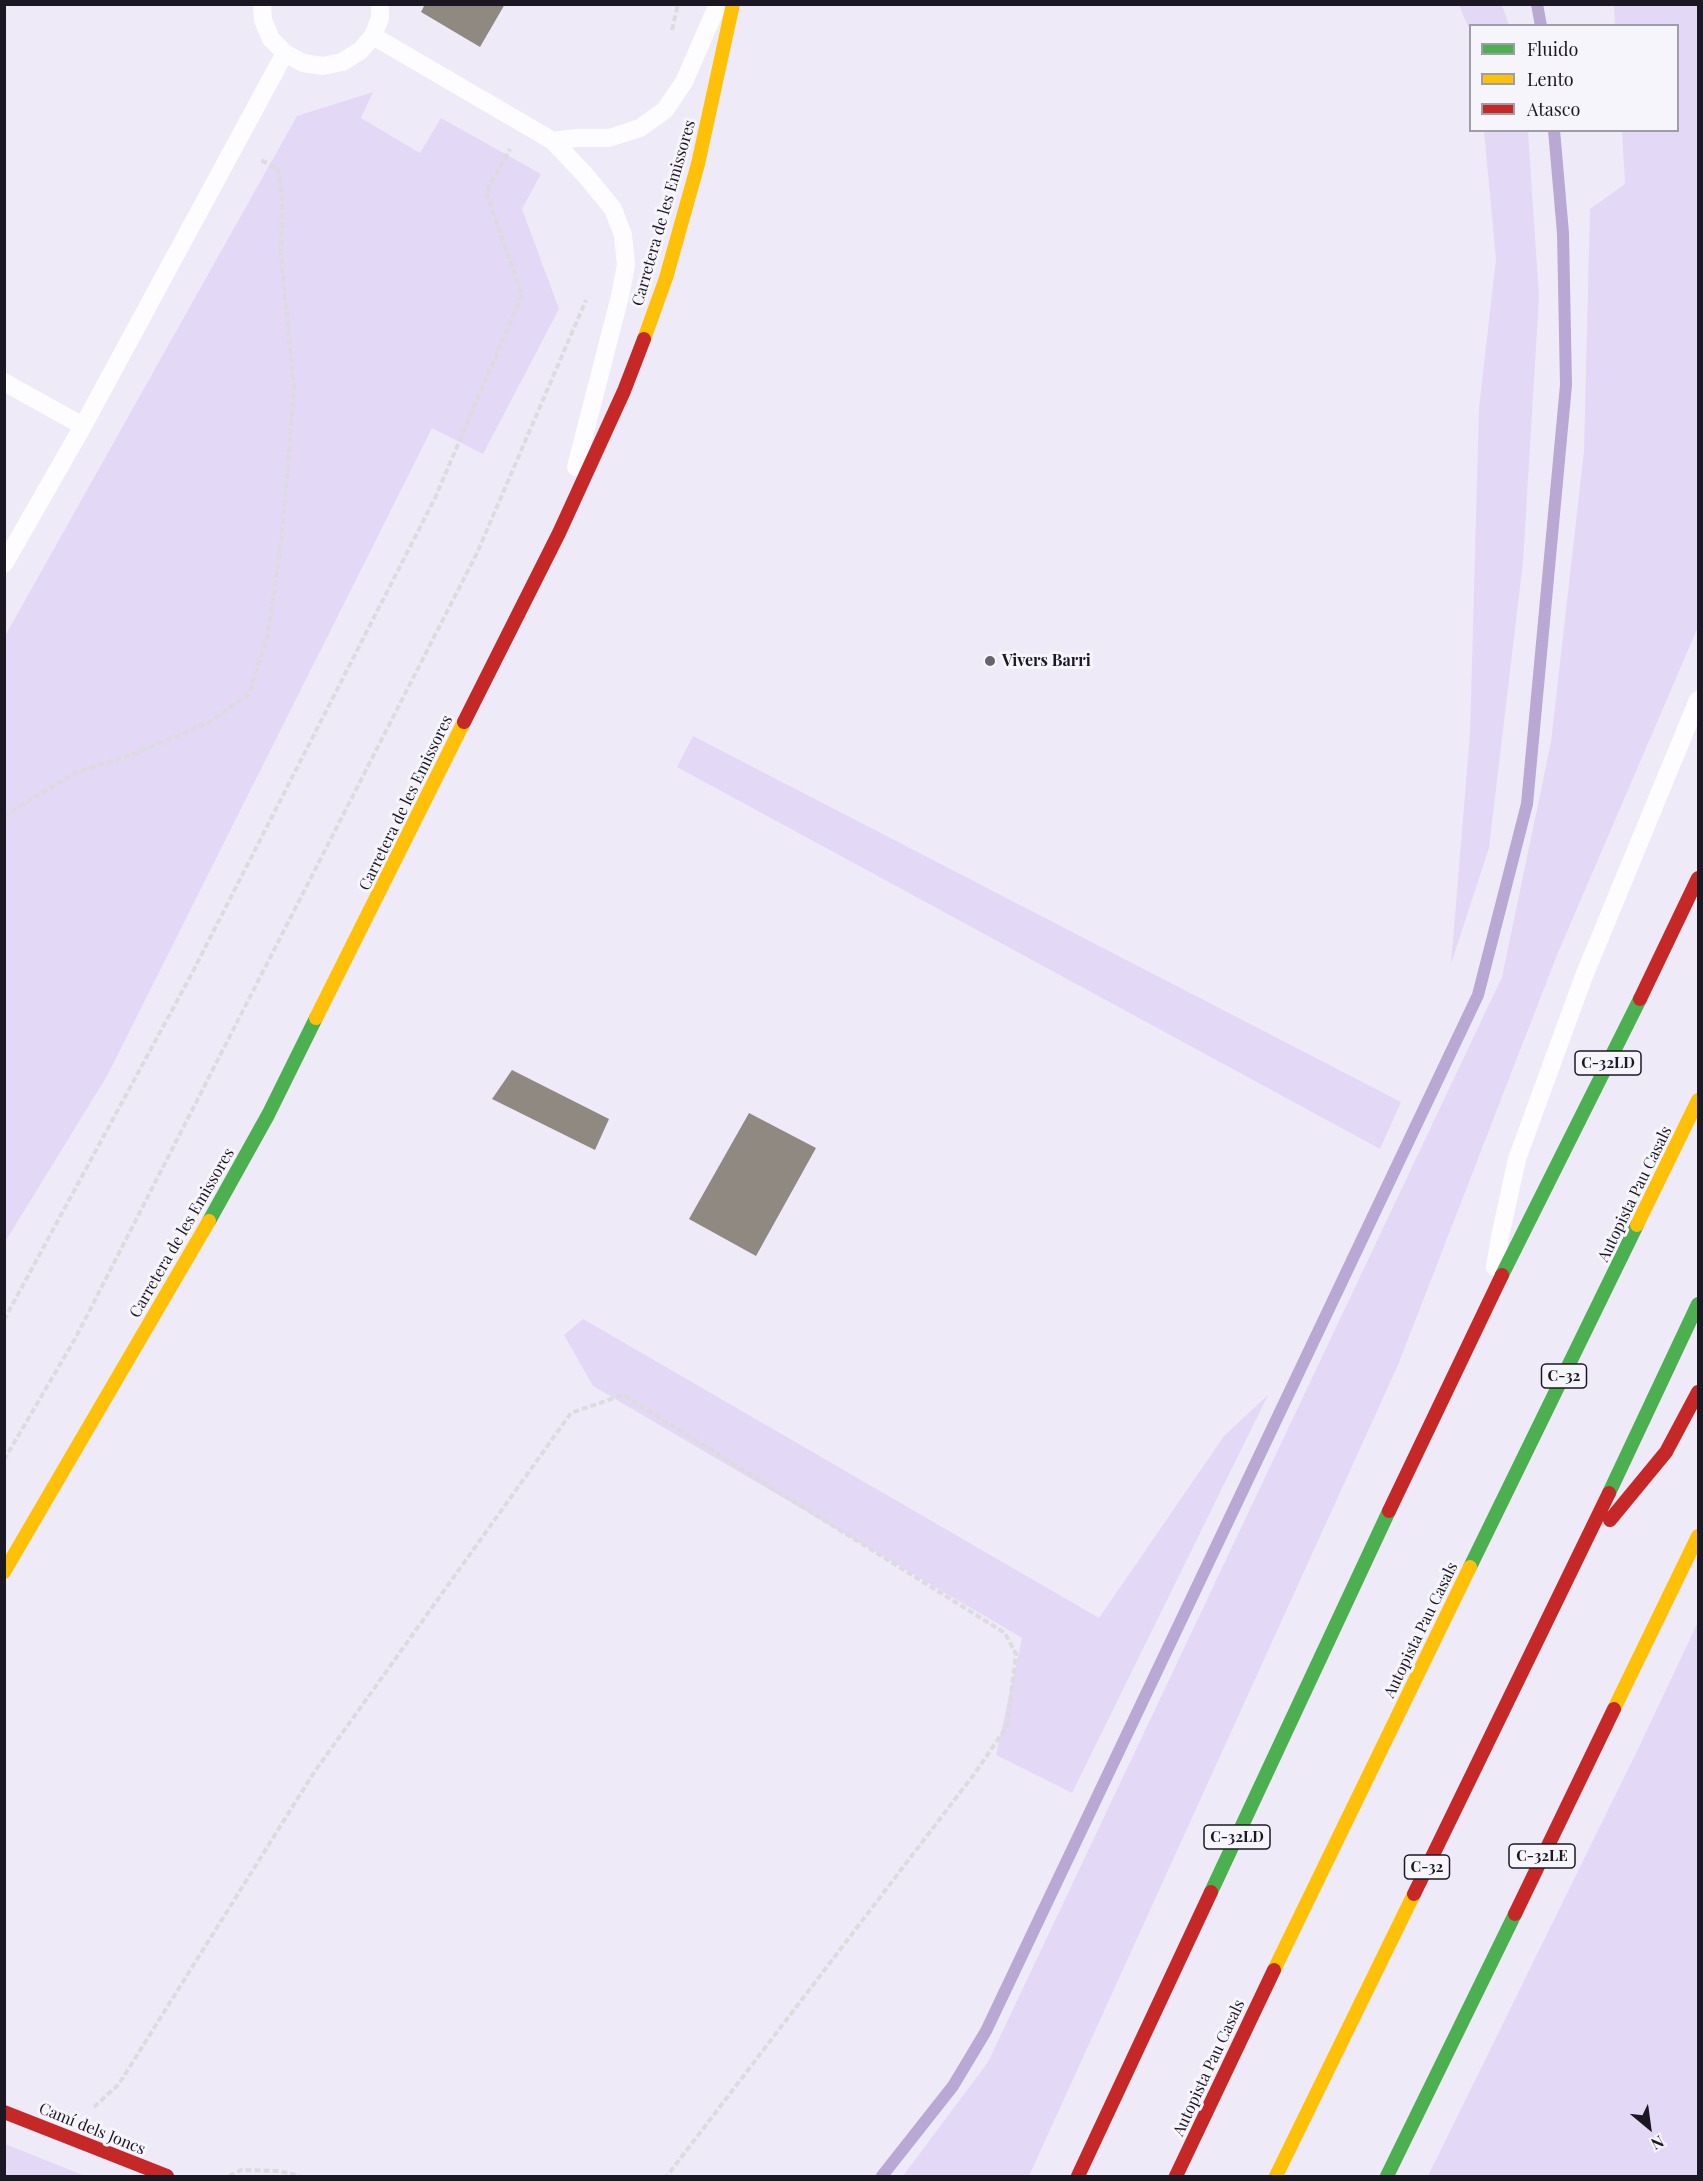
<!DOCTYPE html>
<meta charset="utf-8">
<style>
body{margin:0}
#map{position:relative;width:1703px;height:2181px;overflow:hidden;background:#efeaf8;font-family:"Playfair Display",serif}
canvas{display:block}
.frame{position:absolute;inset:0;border:6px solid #1c1823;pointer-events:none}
.legend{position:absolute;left:1469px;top:24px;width:210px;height:108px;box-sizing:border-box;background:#f7f5fc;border:2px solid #9f9da5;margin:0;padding:8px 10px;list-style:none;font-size:18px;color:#1c1823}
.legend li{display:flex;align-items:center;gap:12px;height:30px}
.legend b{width:30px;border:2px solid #9f9da5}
.north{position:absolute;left:1619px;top:2097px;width:60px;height:60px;-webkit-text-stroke:4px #f7f5fc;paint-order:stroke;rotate:151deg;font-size:16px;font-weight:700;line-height:24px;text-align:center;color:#1c1823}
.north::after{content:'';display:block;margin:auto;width:21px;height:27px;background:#1c1823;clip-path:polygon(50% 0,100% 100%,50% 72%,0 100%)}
</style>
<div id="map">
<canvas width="1703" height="2181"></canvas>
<div class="frame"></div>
<ul class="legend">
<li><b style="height:8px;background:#4caf50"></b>Fluido</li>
<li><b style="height:8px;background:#ffc107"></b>Lento</li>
<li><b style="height:8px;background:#c62828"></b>Atasco</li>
</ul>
<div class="north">N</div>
</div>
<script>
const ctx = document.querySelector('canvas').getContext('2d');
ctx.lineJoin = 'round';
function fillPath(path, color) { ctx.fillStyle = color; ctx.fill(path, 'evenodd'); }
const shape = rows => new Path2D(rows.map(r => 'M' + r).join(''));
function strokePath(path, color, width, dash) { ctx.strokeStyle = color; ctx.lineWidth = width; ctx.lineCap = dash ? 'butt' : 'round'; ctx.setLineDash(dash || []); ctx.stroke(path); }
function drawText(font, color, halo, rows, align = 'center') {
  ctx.font = font + ' "Playfair Display",serif'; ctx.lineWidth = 6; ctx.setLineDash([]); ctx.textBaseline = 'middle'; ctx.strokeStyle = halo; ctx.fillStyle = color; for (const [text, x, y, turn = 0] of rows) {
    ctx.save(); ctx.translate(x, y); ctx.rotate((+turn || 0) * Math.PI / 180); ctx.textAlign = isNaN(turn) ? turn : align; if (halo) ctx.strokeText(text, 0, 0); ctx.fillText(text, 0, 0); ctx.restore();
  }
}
const green = shape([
 [1459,5,1502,5,1509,25,1470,26,1470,31],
 [1614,5,1698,5,1698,627,1557,955,1398,1365,1029,2176,903,2176,988,2062,1502,977,1551,742,1584,451,1590,209,1625,184,1622,131,1678,130,1678,26,1615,25],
 [373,92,361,118,420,153,441,118,541,174,522,209,559,309,483,454,432,428,107,1076,5,1242,5,636,297,116],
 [1484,131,1528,131,1539,297,1523,562,1489,848,1451,964,1470,734,1479,408,1496,259],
 [693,736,1401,1102,1380,1149,677,767],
 [583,1319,1099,1618,1224,1436,1268,1395,1072,1793,996,1755,1022,1638,593,1386,564,1335],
 [1698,1622,1698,2176,1428,2176,1638,1749],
 [4,2144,5,2144,85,2176,5,2176]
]);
const stream = shape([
 [1537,4,1541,26],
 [882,2176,953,2086,986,2031,1478,995,1527,804,1566,385,1563,233,1554,130]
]);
const building = shape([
 [425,4,505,4,480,47,421,12],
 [512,1070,609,1119,595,1150,492,1099],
 [749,1113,816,1148,756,1256,689,1219]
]);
const path = shape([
 [672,30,678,4],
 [4,817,14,810,75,773,139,752,210,722,249,694,268,635,282,535,294,389,281,255,282,197,278,169,259,159],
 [4,1320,190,977,435,498,522,295,486,192,510,149],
 [4,1460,75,1339,477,553,586,300],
 [94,2107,119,2084,313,1774,571,1413,623,1395,1005,1633,1016,1654,1007,1726,975,1773,667,2176],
 [229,2176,241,2170,279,2171,300,2176]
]);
const lane = shape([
 [262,4,263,20,271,39,285,53,303,63,323,66,342,62,360,51,373,36,380,18,380,4],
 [373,36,553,141,587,177,613,209,623,235,626,265,620,296,576,467],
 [553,141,576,138,609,138,640,128,665,110,684,82,718,4],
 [4,382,83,426],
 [4,564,83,426,285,53],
 [1495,1267,1500,1237,1517,1159,1584,976,1698,700]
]);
const fast = shape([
 [209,1221,268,1115,316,1018],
 [1502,1275,1640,999],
 [1609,1493,1698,1304],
 [1470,1567,1637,1225],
 [1211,1892,1389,1511],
 [1387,2176,1515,1914]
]);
const slow = shape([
 [644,339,666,278,698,164,733,4],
 [316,1018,464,722],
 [1637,1225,1698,1100],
 [4,1572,209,1221],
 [1614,1709,1698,1536],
 [1274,1970,1470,1567],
 [1276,2176,1414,1894]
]);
const jam = shape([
 [464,722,559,533,624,391,644,339],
 [1640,999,1698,878],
 [1389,1511,1502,1275],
 [1610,1520,1666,1452,1698,1392],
 [1414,1894,1609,1493],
 [1515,1914,1614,1709],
 [4,2112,167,2176],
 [1078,2176,1211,1892],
 [1176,2176,1274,1970]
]);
const markers = [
 [990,661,6,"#66626e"]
];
const shields = [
 [1608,1063,66],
 [1564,1376,45],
 [1237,1837,66],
 [1542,1856,66],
 [1427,1867,45]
];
const shieldNames = [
 ["C-32LD",1608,1063],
 ["C-32",1564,1376],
 ["C-32LD",1237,1837],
 ["C-32LE",1542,1856],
 ["C-32",1427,1867]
];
const streetNames = [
 ["Carretera de les Emissores",664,213,-74],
 ["Carretera de les Emissores",406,803,-64],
 ["Autopista Pau Casals",1635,1194,-64],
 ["Carretera de les Emissores",182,1233,-60],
 ["Autopista Pau Casals",1421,1630,-64],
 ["Autopista Pau Casals",1209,2068,-65],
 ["Camí dels Joncs",92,2129,22]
];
const poiNames = [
 ["Vivers Barri",1002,661]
];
fillPath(green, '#e4d8f7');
strokePath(stream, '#b8a8d3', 12);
fillPath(building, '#8f8982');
strokePath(path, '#dcdbde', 4, [6, 3]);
strokePath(lane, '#fdfcfe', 18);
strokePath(fast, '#4caf50', 14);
strokePath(slow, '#ffc107', 14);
strokePath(jam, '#c62828', 14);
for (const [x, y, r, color] of markers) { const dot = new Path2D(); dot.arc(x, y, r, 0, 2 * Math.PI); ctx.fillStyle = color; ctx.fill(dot); strokePath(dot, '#f7f5fc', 2); }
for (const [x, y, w] of shields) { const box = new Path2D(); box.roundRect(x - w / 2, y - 12, w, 24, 4.5); ctx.fillStyle = '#f7f5fc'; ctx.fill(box); strokePath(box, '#1c1823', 1.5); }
drawText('bold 15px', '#1c1823', null, shieldNames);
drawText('16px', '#1c1823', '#f7f5fc', streetNames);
drawText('bold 16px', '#1c1823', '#f7f5fc', poiNames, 'left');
</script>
